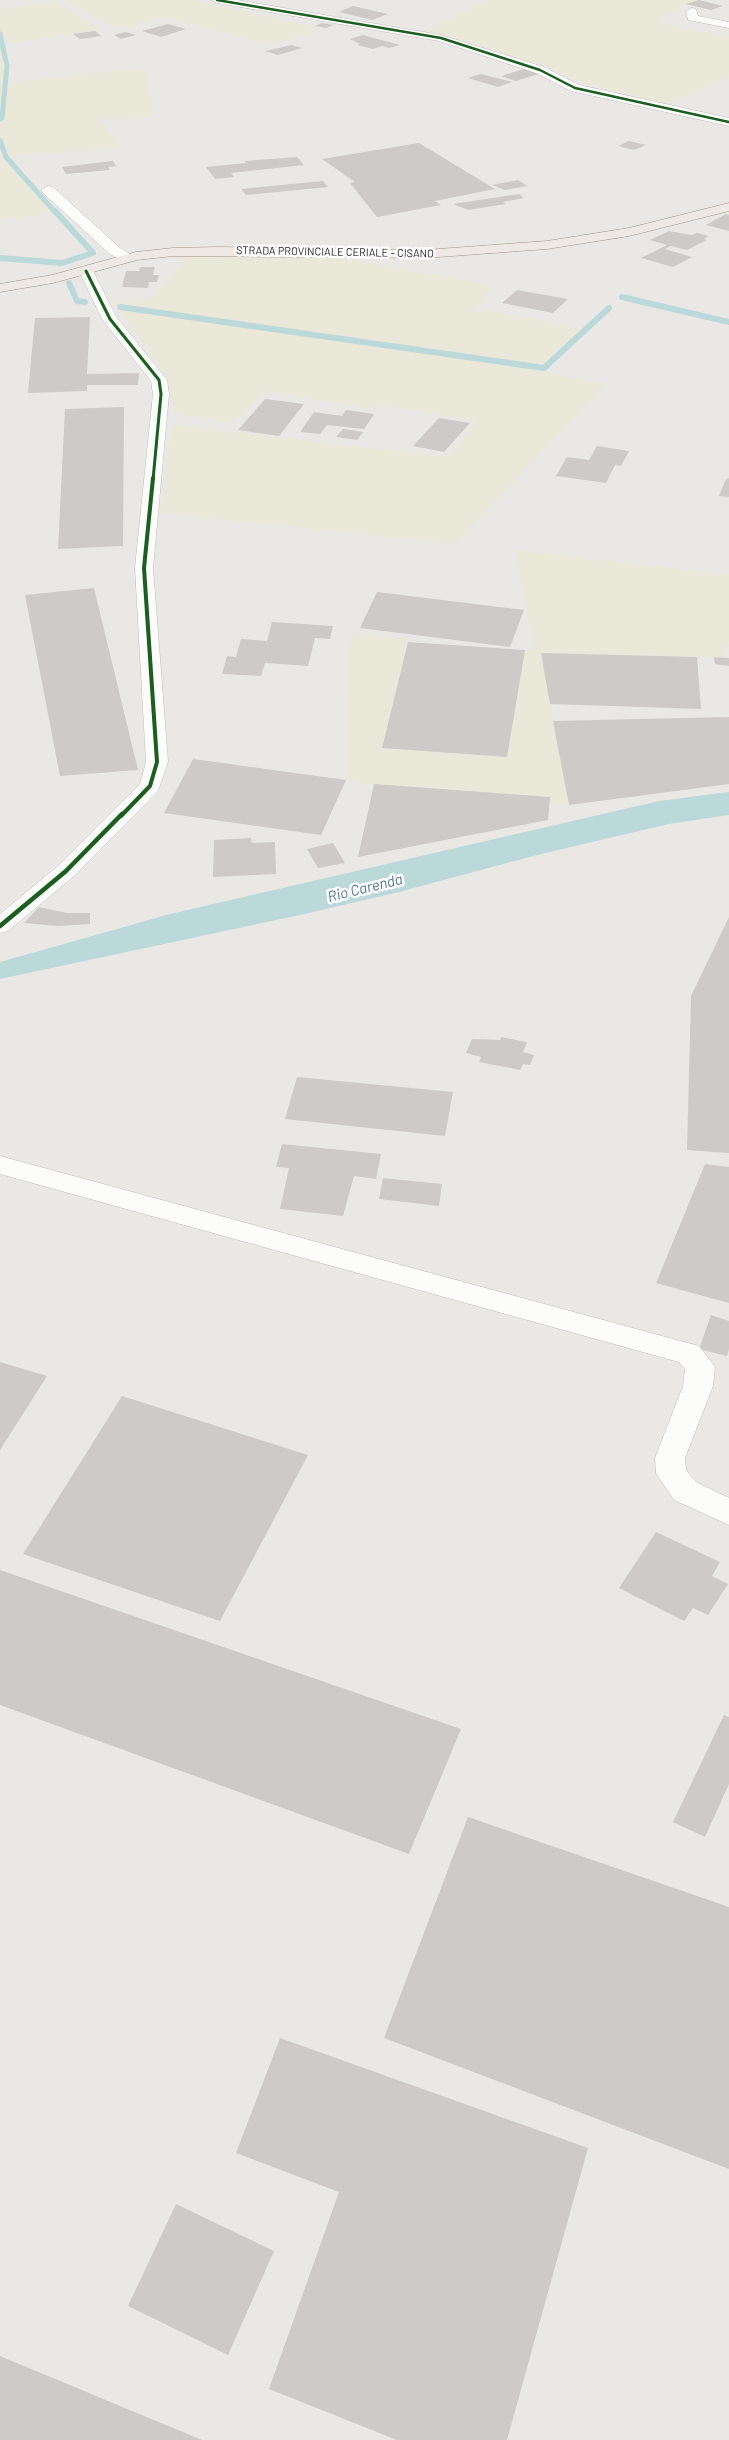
<!DOCTYPE html>
<style>
body{margin:0}
canvas{display:block;background:#eae8e5}
</style>
<canvas width="729" height="2440"></canvas>
<script>
const ctx = document.querySelector('canvas').getContext('2d');
ctx.lineJoin = 'round';
function fillPath(path, color) { ctx.fillStyle = color; ctx.fill(path, 'evenodd'); }
const shape = rows => new Path2D(rows.map(r => 'M' + r).join(''));
function strokePath(path, color, width, dash) { ctx.strokeStyle = color; ctx.lineWidth = width; ctx.lineCap = dash ? 'butt' : 'round'; ctx.setLineDash(dash || []); ctx.stroke(path); }
function drawText(font, color, halo, rows, align = 'center') {
  ctx.font = font + ' Barlow,sans-serif'; ctx.lineWidth = 5; ctx.setLineDash([]); ctx.textBaseline = 'middle'; ctx.strokeStyle = halo; ctx.fillStyle = color; for (const [text, x, y, turn = 0] of rows) {
    ctx.save(); ctx.translate(x, y); ctx.rotate((+turn || 0) * Math.PI / 180); ctx.textAlign = isNaN(turn) ? turn : align; if (halo) ctx.strokeText(text, 0, 0); ctx.fillText(text, 0, 0); ctx.restore();
  }
}
const farmland = shape([
 [65,0,197,0,321,29,270,45,164,17,125,27,113,27],
 [491,0,694,0,658,20,661,23,729,37,729,78,725,78,669,105,573,80,554,70,470,43,421,32],
 [58,2,102,30,0,44,10,82,141,68,148,72,153,118,99,119,122,148,10,156,0,131,0,9],
 [0,157,3,157,52,212,0,220],
 [187,256,339,258,491,284,493,286,484,299,471,311,481,313,487,310,584,329,537,370,606,384,455,544,160,513,172,425,450,457,477,421,393,406,364,407,265,391,234,423,176,414,165,373,126,321,114,300,155,297],
 [515,550,729,575,729,639,724,657,541,653,569,805,549,804,550,797,374,784,346,780,348,646,353,633,408,639,382,748,507,757,525,650,534,650]
]);
const water = shape([
 [729,792,729,815,669,824,541,854,395,893,300,915,0,979,0,962,170,914,659,801]
]);
const streamFar1 = shape([
 [0,34,7,66,2,118,0,119],
 [0,140,6,157,56,213]
]);
const stream = shape([
 [0,258,62,263,93,253,55,211],
 [69,283,77,301,85,302],
 [622,297,729,322],
 [120,307,544,368,609,308]
]);
const building = shape([
 [699,0,723,6,711,10,686,4],
 [353,6,366,9,388,14,372,20,339,12],
 [322,23,334,25,326,28,314,26],
 [168,24,186,29,161,37,142,31],
 [95,31,101,36,80,39,73,34],
 [126,32,136,35,121,39,114,35],
 [363,35,400,45,389,48,382,46,373,49,357,45,360,44,350,39],
 [292,45,302,48,278,55,265,51],
 [527,68,542,73,516,81,501,76],
 [481,74,512,82,498,87,468,78],
 [629,141,646,145,634,150,618,146],
 [419,143,495,189,435,201,441,205,377,217,350,183,355,182,322,159],
 [297,157,304,165,231,173,234,177,215,179,206,167,246,163,244,161],
 [113,161,116,166,108,167,110,170,66,174,62,167],
 [518,180,527,186,505,190,492,185],
 [323,181,328,187,246,195,241,189],
 [519,194,524,198,503,202,506,204,468,210,453,204],
 [726,214,729,215,729,231,706,225],
 [669,231,691,235,697,233,709,236,704,239,707,240,687,250,671,246,665,249,692,257,673,267,641,258,667,245,650,240],
 [140,267,155,267,153,275,159,275,157,282,149,282,148,288,122,287,126,271,139,271],
 [517,290,568,299,553,313,502,303],
 [90,317,87,374,139,373,138,385,87,385,87,391,28,393,35,318],
 [265,399,304,404,279,436,238,430],
 [124,407,123,546,58,549,65,409],
 [346,410,374,414,364,429,327,425,320,434,300,432,314,412,342,416],
 [439,418,470,423,444,452,413,446],
 [343,429,350,430,363,432,357,440,336,437],
 [597,446,629,451,621,466,615,465,606,483,556,476,567,457,589,460],
 [729,478,729,497,719,496,726,479],
 [94,588,138,770,60,776,25,595],
 [377,592,524,610,510,647,360,628],
 [272,622,333,626,330,639,315,638,308,666,265,663,261,676,222,674,227,656,236,657,241,639,267,641],
 [408,642,525,650,507,757,382,748],
 [541,653,697,657,701,709,550,704],
 [714,657,729,658,729,666,715,664],
 [729,717,729,784,569,805,553,721],
 [193,759,346,780,321,835,164,813],
 [374,784,550,797,548,820,358,857],
 [251,838,252,843,275,842,276,874,213,877,214,840],
 [333,843,345,863,318,868,307,849],
 [39,907,67,913,90,913,90,924,58,926,24,923],
 [729,917,729,1153,687,1150,691,996],
 [501,1037,527,1042,523,1052,534,1055,530,1065,523,1064,520,1070,479,1062,481,1057,466,1053,472,1039,500,1040],
 [297,1077,453,1092,445,1136,285,1119],
 [282,1144,381,1154,376,1179,354,1176,343,1216,280,1209,289,1168,276,1167],
 [705,1164,729,1167,729,1303,656,1283],
 [383,1178,442,1184,439,1206,379,1199],
 [711,1315,729,1321,729,1349,727,1356,699,1349],
 [0,1362,47,1376,0,1450],
 [122,1396,308,1455,220,1621,23,1554],
 [656,1532,720,1562,712,1576,728,1584,708,1615,693,1608,684,1621,619,1588],
 [0,1570,461,1729,409,1854,0,1705],
 [724,1715,729,1717,729,1784,705,1837,673,1822],
 [468,1817,729,1907,729,2169,384,2038],
 [280,2038,588,2148,507,2440,397,2440,269,2389,339,2192,236,2153],
 [176,2204,274,2251,228,2355,128,2306],
 [0,2356,202,2440,0,2440]
]);
const minor = shape([
 [211,0,237,0,441,35,544,67,579,85,729,118,729,126,571,91,536,73,439,41,217,3,211,0],
 [692,8,696,9,698,16,729,22,729,28,688,20,686,11,692,8],
 [48,186,53,187,120,248,132,255,134,258,132,261,122,261,110,254,43,193,41,190,48,186],
 [86,267,93,271,117,318,167,380,169,394,153,568,168,762,158,791,74,876,8,931,0,933,0,914,58,866,140,784,146,762,135,568,153,394,151,381,102,319,79,271,86,267],
 [0,1156,699,1346,715,1367,713,1386,685,1458,686,1470,696,1482,729,1498,729,1525,674,1500,656,1473,655,1458,683,1386,685,1369,679,1362,0,1174,0,1156]
]);
const major = shape([
 [729,203,729,211,629,236,547,249,425,258,173,256,137,260,53,283,0,292,0,284,52,275,136,252,173,248,218,247,425,250,547,241,629,228,729,203]
]);
const cyclewayFar3 = shape([
 [217,0,441,38,540,70,575,88,729,122]
]);
const cyclewayFar2 = shape([
 [86,271,110,319,159,380,161,394,153,480]
]);
const cyclewayFar1 = shape([
 [121,816,150,786,157,762,144,568,153,478]
]);
const cycleway = shape([
 [0,926,66,871,122,814]
]);
const farStreetnames = [
 ["STRADA PROVINCIALE CERIALE - CISANO",335,252,1]
];
const waterNames = [
 ["Rio Carenda",365,888,-14]
];
fillPath(farmland, '#e9e8d9');
fillPath(water, '#bcd9da');
strokePath(streamFar1, '#bcd9da', 5);
strokePath(stream, '#bcd9da', 6);
fillPath(building, '#cdcac8');
strokePath(minor, '#bdbdbb', 1);
strokePath(major, '#9d9285', 1);
fillPath(minor, '#fcfcfb');
fillPath(major, '#eee9e4');
strokePath(cyclewayFar3, '#1b5e20', 2.5);
strokePath(cyclewayFar2, '#1b5e20', 3);
strokePath(cyclewayFar1, '#1b5e20', 4);
strokePath(cycleway, '#1b5e20', 4.5);
drawText('11px', '#1c1c1c', '#fff', farStreetnames);
drawText('italic 15px', '#4d7993', '#fff', waterNames);
</script>
